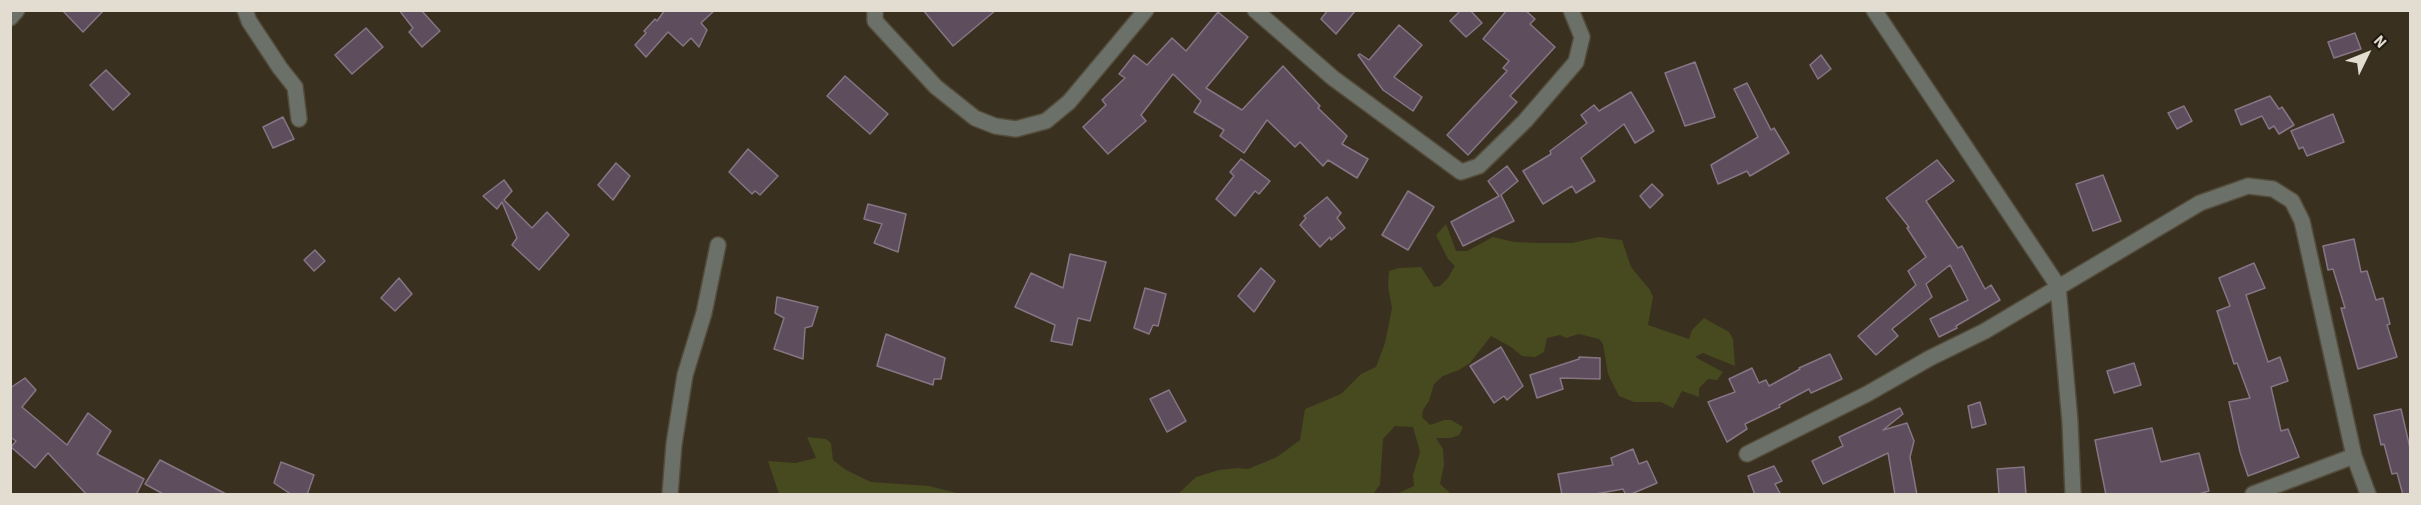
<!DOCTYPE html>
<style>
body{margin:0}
#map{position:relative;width:2421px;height:505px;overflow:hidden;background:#39301f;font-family:"Source Sans 3",sans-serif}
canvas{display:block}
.frame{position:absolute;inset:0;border:12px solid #e2dcd1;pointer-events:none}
.north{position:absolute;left:2337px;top:24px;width:60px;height:60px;-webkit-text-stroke:4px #1d1911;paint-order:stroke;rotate:47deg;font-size:16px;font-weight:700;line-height:24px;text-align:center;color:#e2dcd1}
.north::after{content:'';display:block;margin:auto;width:21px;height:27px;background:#e2dcd1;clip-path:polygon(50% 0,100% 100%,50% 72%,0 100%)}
</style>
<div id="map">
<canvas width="2421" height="505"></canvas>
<div class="frame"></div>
<div class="north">N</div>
</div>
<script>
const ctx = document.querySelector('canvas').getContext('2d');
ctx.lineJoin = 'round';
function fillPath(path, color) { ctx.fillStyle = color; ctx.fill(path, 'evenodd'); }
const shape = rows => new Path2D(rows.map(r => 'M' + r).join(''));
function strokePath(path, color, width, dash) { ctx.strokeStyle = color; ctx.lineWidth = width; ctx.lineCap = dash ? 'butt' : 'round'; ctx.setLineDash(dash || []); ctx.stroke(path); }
const green = shape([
 [1446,224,1456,251,1467,251,1493,237,1514,242,1537,243,1572,243,1599,237,1622,240,1631,267,1650,290,1653,297,1648,325,1689,339,1692,330,1704,318,1729,332,1733,339,1735,366,1703,353,1695,357,1723,372,1717,380,1708,379,1699,388,1699,397,1682,391,1673,408,1661,402,1634,402,1619,396,1608,374,1603,344,1599,339,1579,334,1566,338,1560,335,1547,338,1544,352,1535,357,1522,356,1511,347,1491,336,1470,363,1459,370,1443,376,1434,384,1429,401,1423,410,1422,417,1430,425,1444,420,1451,420,1463,427,1459,435,1451,438,1436,438,1443,449,1444,465,1440,484,1450,493,1448,494,1396,494,1414,486,1413,475,1420,452,1413,427,1395,426,1383,439,1380,485,1373,494,1178,494,1196,477,1219,470,1238,468,1248,469,1277,457,1300,440,1305,409,1341,394,1361,374,1376,367,1385,343,1392,308,1388,287,1389,271,1399,268,1421,267,1434,287,1440,286,1448,278,1455,266,1448,259,1436,235],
 [807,437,826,439,831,443,833,460,846,470,871,482,929,486,961,494,779,494,768,461,795,463,816,458]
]);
const building = shape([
 [62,10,104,10,83,32,62,10],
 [399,10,421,10,440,31,422,47,409,32,413,28,399,10],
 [665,10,715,10,701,23,707,30,699,47,691,38,683,46,668,32,646,57,635,45,646,33,644,31,655,19,657,21,665,10],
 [923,10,996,10,953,46,923,10],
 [1328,10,1356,10,1336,34,1321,19,1328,10],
 [1461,10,1470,10,1482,23,1466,37,1450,21,1461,10],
 [1507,10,1525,10,1535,19,1530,24,1555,47,1510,96,1517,102,1468,155,1447,135,1507,71,1503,68,1509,61,1483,39,1507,10],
 [1218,12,1248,37,1206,88,1242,110,1283,66,1320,106,1318,108,1347,136,1342,144,1368,159,1357,178,1328,160,1323,166,1300,142,1295,147,1267,120,1244,153,1220,136,1224,130,1194,112,1201,101,1173,74,1141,115,1146,121,1108,154,1083,127,1106,105,1102,100,1125,78,1119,74,1134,55,1147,65,1172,38,1186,51,1218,12],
 [1399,25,1422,45,1394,77,1422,97,1413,111,1383,90,1358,55,1360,54,1369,60,1399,25],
 [366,28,383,47,352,74,335,55,366,28],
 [2355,33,2361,49,2334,58,2328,42,2355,33],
 [1821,55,1831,69,1818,79,1810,65,1821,55],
 [1695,62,1715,117,1685,126,1665,73,1695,62],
 [106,70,130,94,113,110,90,85,106,70],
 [845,76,888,114,870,134,827,96,845,76],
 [1747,83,1771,130,1774,128,1789,153,1750,176,1747,171,1718,184,1711,165,1758,137,1734,89,1747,83],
 [1631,92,1654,131,1635,143,1624,124,1581,158,1595,181,1576,193,1572,186,1543,204,1523,171,1551,154,1550,151,1587,123,1581,115,1594,105,1599,111,1631,92],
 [2270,96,2279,109,2282,107,2294,125,2279,134,2274,126,2269,129,2262,116,2241,125,2235,110,2270,96],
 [2184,106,2192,121,2177,129,2168,113,2184,106],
 [2333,114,2344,142,2307,156,2303,147,2299,149,2291,131,2333,114],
 [283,117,294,139,273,148,263,127,283,117],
 [748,149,778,176,760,195,755,191,752,194,729,172,748,149],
 [1241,159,1270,181,1259,194,1255,191,1235,216,1216,199,1234,176,1230,172,1241,159],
 [1937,160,1954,181,1926,201,1958,248,1962,246,1985,289,1991,285,2000,300,1956,326,1957,328,1939,337,1930,319,1968,300,1950,265,1926,284,1932,297,1892,329,1898,336,1876,355,1858,336,1916,285,1908,271,1926,257,1907,228,1909,227,1886,198,1937,160],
 [616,163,630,176,613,200,598,185,616,163],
 [1507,166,1518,181,1501,195,1514,221,1463,246,1451,222,1499,196,1488,181,1507,166],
 [2103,175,2121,221,2093,231,2076,184,2103,175],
 [504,180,512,191,504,200,532,228,547,212,569,235,539,270,512,245,517,238,502,202,497,209,483,196,504,180],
 [1652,184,1663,195,1650,208,1640,196,1652,184],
 [1408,191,1434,207,1408,250,1382,235,1408,191],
 [1327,197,1341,213,1337,218,1345,228,1331,240,1330,237,1320,247,1300,225,1306,218,1304,216,1327,197],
 [868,204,906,214,898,252,874,243,882,224,864,219,868,204],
 [2354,239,2361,272,2367,271,2376,300,2383,298,2390,324,2387,325,2397,357,2358,369,2341,308,2345,308,2333,269,2328,270,2323,246,2354,239],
 [315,250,325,261,314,271,304,260,315,250],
 [1070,254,1106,262,1090,321,1078,318,1072,345,1051,341,1055,325,1015,307,1031,273,1063,288,1070,254],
 [2254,263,2265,288,2246,295,2268,362,2280,357,2288,381,2271,387,2281,431,2288,429,2299,457,2248,476,2240,452,2229,402,2250,398,2237,363,2234,364,2217,311,2230,306,2219,278,2254,263],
 [1261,268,1275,281,1254,312,1238,296,1261,268],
 [399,278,412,294,395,311,381,298,399,278],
 [1145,288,1166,294,1158,326,1153,325,1149,334,1134,328,1145,288],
 [777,297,818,307,812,326,805,328,803,359,774,349,784,318,775,313,777,297],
 [886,334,945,358,941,379,934,379,933,385,877,366,886,334],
 [1501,347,1523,386,1507,400,1504,396,1494,403,1470,366,1501,347],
 [1830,354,1842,379,1811,393,1809,389,1779,405,1780,407,1745,424,1747,429,1727,442,1708,402,1735,392,1729,379,1752,368,1759,383,1766,380,1769,386,1800,369,1799,368,1830,354],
 [1579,357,1600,358,1600,379,1560,378,1563,389,1537,398,1530,375,1579,359,1579,357],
 [2134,363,2141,385,2114,393,2107,371,2134,363],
 [25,378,36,390,22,407,67,445,88,413,111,431,97,454,144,479,136,495,87,495,48,453,35,468,11,447,16,441,10,437,10,388,25,378],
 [1169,390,1186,421,1167,432,1150,399,1169,390],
 [1980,402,1986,424,1972,428,1968,406,1980,402],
 [1900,408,1903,414,1883,430,1907,423,1914,441,1910,457,1917,495,1895,495,1888,453,1823,484,1812,461,1843,446,1839,437,1900,408],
 [2401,409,2410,448,2410,495,2403,495,2397,473,2392,474,2384,444,2381,445,2374,415,2401,409],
 [2152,428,2161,462,2199,453,2209,491,2195,495,2106,495,2095,440,2152,428],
 [1633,449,1639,464,1647,461,1657,483,1629,495,1626,495,1623,489,1590,495,1562,495,1558,474,1613,465,1611,458,1633,449],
 [160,460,228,495,165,495,145,484,160,460],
 [281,462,314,475,307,495,292,495,274,483,281,462],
 [1774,466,1782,481,1775,484,1781,495,1755,495,1748,476,1774,466],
 [2024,467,2026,495,1999,495,1997,469,2024,467]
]);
const minor = shape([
 [245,10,249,21,280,68,295,87,299,119],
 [875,10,875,21,936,87,975,118,995,126,1016,129,1046,121,1069,102,1146,10],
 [1255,10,1333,78,1461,172,1479,166,1525,121,1576,62,1582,37,1571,10],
 [1874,10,2058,286,2070,422,2073,494],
 [10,18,17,10],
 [1747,454,1867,394,1930,358,1985,331,2200,203,2248,186,2273,189,2292,201,2302,221,2354,456,2368,494],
 [670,494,674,444,685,375,704,313,718,245],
 [2253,494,2354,456]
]);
fillPath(green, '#47491f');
fillPath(building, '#5e4e5d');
strokePath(building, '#877585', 1.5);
strokePath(minor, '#544c3b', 18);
strokePath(minor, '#6b7168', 15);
</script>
